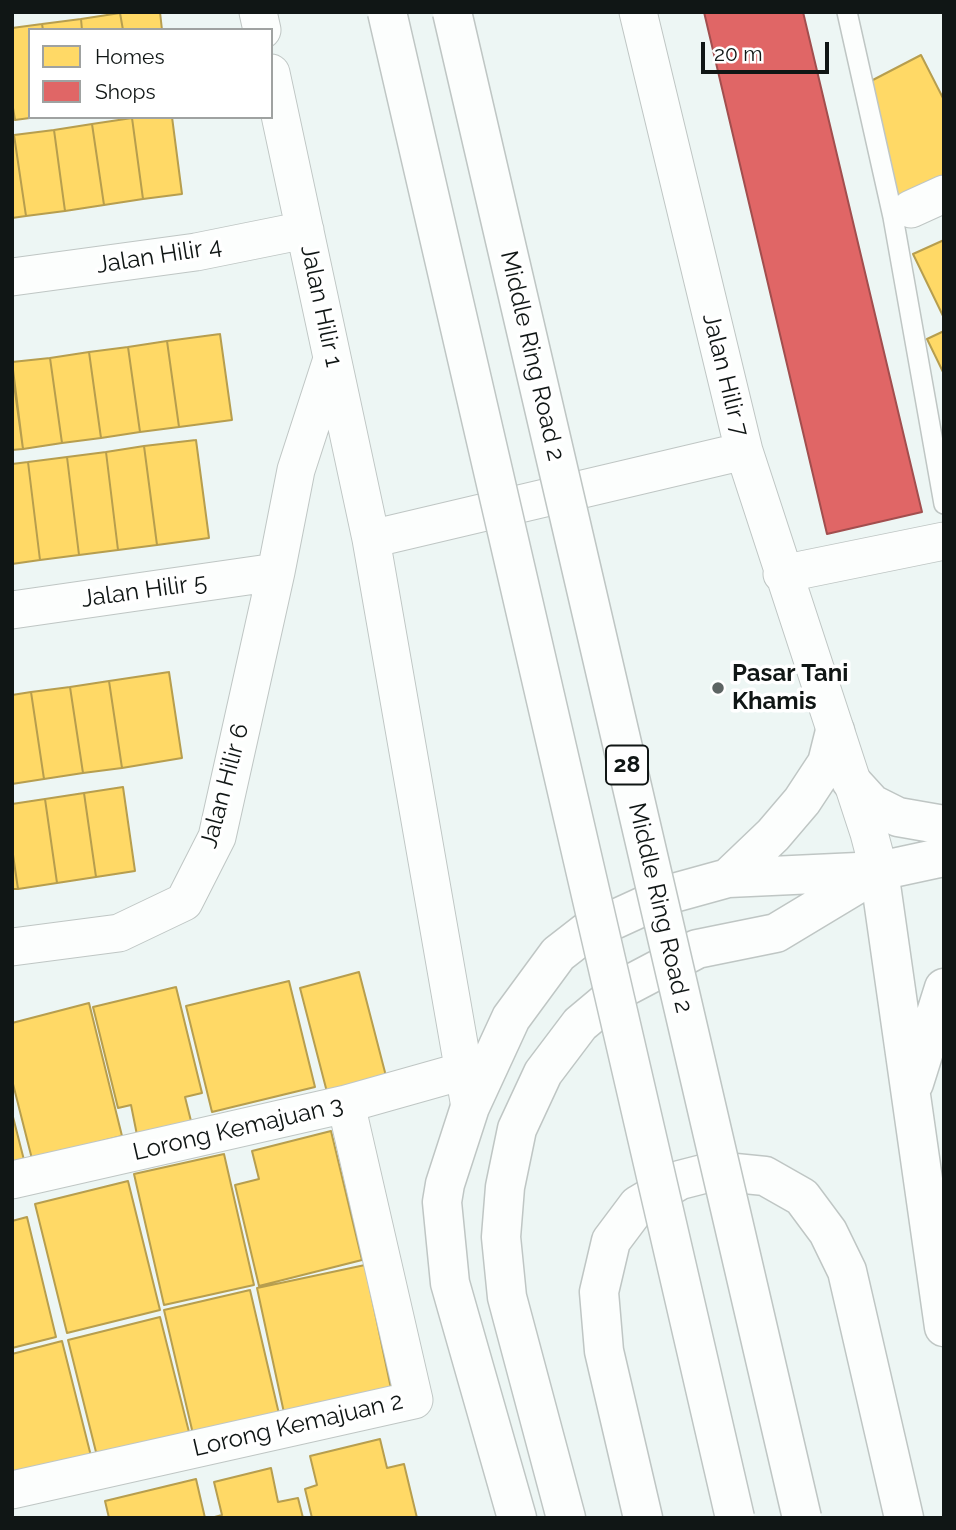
<!DOCTYPE html>
<style>
body{margin:0}
#map{position:relative;width:956px;height:1530px;overflow:hidden;background:#edf6f4;font-family:Raleway,sans-serif}
canvas{display:block}
.frame{position:absolute;inset:0;border:14px solid #101615;pointer-events:none}
.legend{position:absolute;left:28px;top:28px;width:245px;height:91px;box-sizing:border-box;background:#fff;border:2px solid #9fa2a1;margin:0;padding:9px 12px;list-style:none;font-size:21px;color:#101615}
.legend li{display:flex;align-items:center;gap:14px;height:35px}
.legend b{width:35px;border:2px solid #9fa2a1}
.scale{position:absolute;left:701px;top:42px;width:128px;height:32px;box-sizing:border-box;border:4px solid #101615;border-top:0;padding-left:9px;font-size:21px;line-height:24px;white-space:nowrap;color:#101615;-webkit-text-stroke:5px #fff;paint-order:stroke}
</style>
<div id="map">
<canvas width="956" height="1530"></canvas>
<div class="frame"></div>
<ul class="legend">
<li><b style="height:19px;background:#ffd966"></b>Homes</li>
<li><b style="height:19px;background:#e06666"></b>Shops</li>
</ul>
<div class="scale">20 m</div>
</div>
<script>
const ctx = document.querySelector('canvas').getContext('2d');
ctx.lineJoin = 'round';
function fillPath(path, color) { ctx.fillStyle = color; ctx.fill(path, 'evenodd'); }
const shape = rows => new Path2D(rows.map(r => 'M' + r).join(''));
function strokePath(path, color, width, dash) { ctx.strokeStyle = color; ctx.lineWidth = width; ctx.lineCap = dash ? 'butt' : 'round'; ctx.setLineDash(dash || []); ctx.stroke(path); }
function drawText(font, color, halo, rows, align = 'center') {
  ctx.font = font + ' Raleway,sans-serif'; ctx.lineWidth = 7; ctx.setLineDash([]); ctx.textBaseline = 'middle'; ctx.strokeStyle = halo; ctx.fillStyle = color; for (const [text, x, y, turn = 0] of rows) {
    ctx.save(); ctx.translate(x, y); ctx.rotate((+turn || 0) * Math.PI / 180); ctx.textAlign = isNaN(turn) ? turn : align; if (halo) ctx.strokeText(text, 0, 0); ctx.fillText(text, 0, 0); ctx.restore();
  }
}
const homes = shape([
 [160,12,162,30,123,30,120,13,160,12],
 [120,13,123,30,82,30,81,19,120,13],
 [81,19,82,30,43,30,42,24,81,19],
 [42,24,43,30,30,30,30,117,37,117,15,120,12,102,12,28,42,24],
 [921,55,944,100,944,188,901,208,869,82,921,55],
 [172,117,182,194,143,199,132,118,172,117],
 [132,118,143,199,104,205,92,124,132,118],
 [92,124,104,205,65,211,54,130,92,124],
 [54,130,65,211,26,216,14,135,54,130],
 [12,135,14,135,26,216,12,218,12,135],
 [944,240,944,318,913,254,944,240],
 [944,331,944,374,927,339,944,331],
 [220,334,232,420,179,427,167,341,220,334],
 [167,341,179,427,140,432,128,347,167,341],
 [128,347,140,432,101,438,89,352,128,347],
 [89,352,101,438,62,443,50,358,89,352],
 [50,358,62,443,23,449,12,362,50,358],
 [12,370,23,449,12,450,12,370],
 [196,440,209,538,157,545,144,446,196,440],
 [144,446,157,545,118,550,106,452,144,446],
 [106,452,118,550,79,555,67,457,106,452],
 [67,457,79,555,40,560,28,462,67,457],
 [28,462,40,560,12,564,12,464,28,462],
 [169,672,182,758,122,768,109,681,169,672],
 [109,681,122,768,83,773,70,687,109,681],
 [70,687,83,773,44,779,31,692,70,687],
 [31,692,44,779,12,784,12,695,31,692],
 [123,787,135,871,96,877,84,793,123,787],
 [84,793,96,877,57,883,45,799,84,793],
 [45,799,57,883,18,889,12,848,12,804,45,799],
 [12,848,18,889,12,889,12,848],
 [359,972,387,1080,328,1096,300,988,359,972],
 [289,981,315,1087,212,1112,186,1006,289,981],
 [176,987,202,1093,185,1097,191,1121,137,1135,131,1105,118,1108,93,1007,176,987],
 [89,1003,122,1136,32,1159,12,1080,12,1023,89,1003],
 [12,1113,25,1164,12,1168,12,1113],
 [331,1131,362,1260,259,1286,235,1185,259,1179,252,1151,331,1131],
 [224,1154,254,1285,164,1305,134,1174,224,1154],
 [128,1181,160,1310,67,1333,35,1204,128,1181],
 [27,1217,56,1337,12,1348,12,1221,27,1217],
 [365,1265,393,1398,286,1422,257,1288,365,1265],
 [250,1290,279,1414,193,1434,164,1310,250,1290],
 [160,1317,190,1436,98,1460,68,1340,160,1317],
 [62,1341,93,1464,12,1484,12,1354,62,1341],
 [380,1439,387,1468,404,1464,417,1518,312,1518,305,1489,317,1485,310,1456,380,1439],
 [271,1468,278,1502,298,1498,303,1518,211,1518,222,1515,214,1482,271,1468],
 [196,1479,205,1518,109,1518,105,1501,196,1479]
]);
const shops = shape([
 [704,12,803,12,922,512,827,534,704,12]
]);
const lane = shape([
 [847,12,893,217,944,504]
]);
const street = shape([
 [258,12,262,30],
 [638,12,744,451,869,833,879,871],
 [271,73,371,539,470,1107],
 [911,209,944,194],
 [12,277,196,252,305,230],
 [371,539,744,451],
 [782,574,944,541],
 [12,610,276,572],
 [12,947,119,933,184,902,217,837,276,572,296,470,332,359],
 [12,1180,346,1104,463,1071],
 [12,1490,414,1400,346,1104]
]);
const secondary = shape([
 [851,781,872,804,898,817,944,825],
 [728,878,773,835,802,801,827,763,835,731],
 [517,1518,450,1283,442,1202,445,1184,470,1107,511,1018,558,954,585,933,670,894,728,878,879,871,944,857],
 [566,1518,507,1297,501,1237,505,1187,517,1129,543,1073,580,1024,623,988,697,949,776,933,874,874]
]);
const highway = shape([
 [879,871,944,1327],
 [914,1083,944,988],
 [643,1518,604,1351,599,1292,611,1241,638,1205,680,1180,715,1171,765,1176,802,1197,828,1232,847,1271,904,1518]
]);
const highwayBridge = shape([
 [387,12,735,1518],
 [452,12,802,1518]
]);
const markers = [
 [718,688,7,"#5d6463"]
];
const shields = [
 [627,765,42]
];
const shieldNames = [
 ["28",627,765]
];
const streetNames = [
 ["Jalan Hilir 4",159,256,-9],
 ["Jalan Hilir 1",321,306,78],
 ["Middle Ring Road 2",532,356,77],
 ["Jalan Hilir 7",725,375,76],
 ["Jalan Hilir 5",144,591,-8],
 ["Jalan Hilir 6",225,786,-75],
 ["Middle Ring Road 2",660,908,77],
 ["Lorong Kemajuan 3",238,1129,-13],
 ["Lorong Kemajuan 2",298,1425,-13]
];
const poiNames = [
 ["Pasar Tani",732,674],
 ["Khamis",732,702]
];
fillPath(homes, '#ffd966');
strokePath(homes, '#b79e4e', 2);
fillPath(shops, '#e06666');
strokePath(shops, '#a24e4e', 2);
strokePath(lane, '#bfc6c4', 22);
strokePath(street, '#bfc6c4', 39);
strokePath(secondary, '#bfc6c4', 41);
strokePath(highway, '#bfc6c4', 41);
strokePath(lane, '#fcfefd', 19);
strokePath(street, '#fcfefd', 37);
strokePath(secondary, '#fcfefd', 38);
strokePath(highway, '#fcfefd', 38);
strokePath(highwayBridge, '#bfc6c4', 41, []);
strokePath(highwayBridge, '#fcfefd', 38);
for (const [x, y, r, color] of markers) { const dot = new Path2D(); dot.arc(x, y, r, 0, 2 * Math.PI); ctx.fillStyle = color; ctx.fill(dot); strokePath(dot, '#fff', 2.5); }
for (const [x, y, w] of shields) { const box = new Path2D(); box.roundRect(x - w / 2, y - 19.5, w, 39, 5); ctx.fillStyle = '#fff'; ctx.fill(box); strokePath(box, '#101615', 2); }
drawText('bold 23px', '#101615', null, shieldNames);
drawText('24px', '#101615', '#fff', streetNames);
drawText('bold 24px', '#101615', '#fff', poiNames, 'left');
</script>
